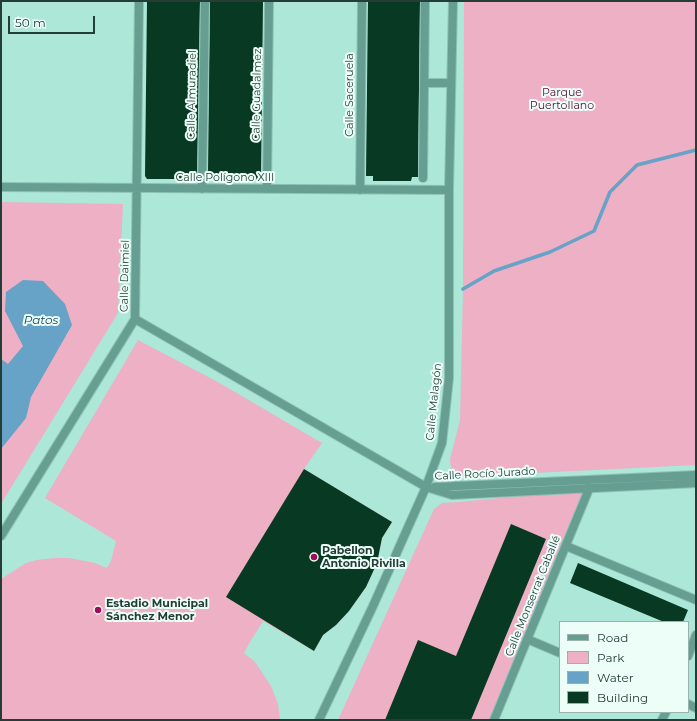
<!DOCTYPE html>
<meta charset="utf-8">
<style>
body{margin:0}
#map{position:relative;width:697px;height:721px;overflow:hidden;background:#ace7d8;font-family:Montserrat,sans-serif}
canvas{display:block}
.frame{position:absolute;inset:0;border:2px solid #253d37;pointer-events:none}
.legend{position:absolute;left:559px;top:621px;width:130px;height:92px;box-sizing:border-box;background:#edfef9;border:1px solid #9db1ab;margin:0;padding:5px 7px;list-style:none;font-size:12px;color:#253d37}
.legend li{display:flex;align-items:center;gap:8px;height:20px}
.legend b{width:20px;border:1px solid #9db1ab}
.scale{position:absolute;left:8px;top:16px;width:87px;height:18px;box-sizing:border-box;border:2px solid #253d37;border-top:0;padding-left:5px;font-size:12px;line-height:14px;white-space:nowrap;color:#253d37;-webkit-text-stroke:3px #edfef9;paint-order:stroke}
</style>
<div id="map">
<canvas width="697" height="721"></canvas>
<div class="frame"></div>
<ul class="legend">
<li><b style="height:5px;background:#669f91"></b>Road</li>
<li><b style="height:11px;background:#edb0c4"></b>Park</li>
<li><b style="height:11px;background:#67a2c7"></b>Water</li>
<li><b style="height:11px;background:#083922"></b>Building</li>
</ul>
<div class="scale">50 m</div>
</div>
<script>
const ctx = document.querySelector('canvas').getContext('2d');
ctx.lineJoin = 'round';
function fillPath(path, color) { ctx.fillStyle = color; ctx.fill(path, 'evenodd'); }
const shape = rows => new Path2D(rows.map(r => 'M' + r).join(''));
function strokePath(path, color, width, dash) { ctx.strokeStyle = color; ctx.lineWidth = width; ctx.lineCap = dash ? 'butt' : 'round'; ctx.setLineDash(dash || []); ctx.stroke(path); }
function drawText(font, color, halo, rows, align = 'center') {
  ctx.font = font + ' Montserrat,sans-serif'; ctx.lineWidth = 4; ctx.setLineDash([]); ctx.textBaseline = 'middle'; ctx.strokeStyle = halo; ctx.fillStyle = color; for (const [text, x, y, turn = 0] of rows) {
    ctx.save(); ctx.translate(x, y); ctx.rotate((+turn || 0) * Math.PI / 180); ctx.textAlign = isNaN(turn) ? turn : align; if (halo) ctx.strokeText(text, 0, 0); ctx.fillText(text, 0, 0); ctx.restore();
  }
}
const green = shape([
 [464,1,696,1,696,465,452,477,450,459,460,420,463,289],
 [1,202,123,204,118,313,1,504],
 [138,340,216,381,322,443,304,469,392,522,382,538,377,563,366,587,349,611,336,625,323,635,314,651,263,621,250,642,244,653,255,662,271,686,278,704,280,720,1,720,1,579,26,563,37,560,54,558,69,558,95,563,107,568,111,561,116,541,45,498],
 [589,489,494,720,338,720,434,509,442,503,459,502]
]);
const water = shape([
 [23,280,43,281,65,304,72,325,31,397,26,418,1,449,1,359,8,364,23,346,5,311,6,292]
]);
const stream = shape([
 [463,289,494,271,550,252,594,231,610,192,637,165,696,150]
]);
const building = shape([
 [147,1,200,1,197,178,195,179,147,179,145,176],
 [210,1,263,1,261,180,210,179,210,172,208,172],
 [368,1,420,1,418,177,412,177,411,181,373,181,373,176,366,176],
 [304,469,392,522,382,538,377,563,366,587,349,611,336,625,323,635,314,651,226,597],
 [511,524,546,539,471,720,385,720,418,640,456,656],
 [578,563,688,610,683,622,664,622,570,583]
]);
const minor = shape([
 [424,83,451,83],
 [423,178,425,1],
 [1,187,449,190],
 [202,189,205,1],
 [267,189,269,1],
 [360,190,362,1],
 [135,319,426,487,452,495,696,483],
 [435,487,696,475],
 [1,536,135,319,139,1],
 [566,546,696,600],
 [527,639,560,653],
 [688,656,696,635],
 [688,704,696,708],
 [319,720,373,606,426,487,442,443,449,378,449,190,453,1],
 [494,720,589,489,589,485],
 [662,720,666,712]
]);
const markers = [
 [314,557,4,"#9e0d58"],
 [98,610,4,"#9e0d58"]
];
const parkNames = [
 ["Parque",562,93],
 ["Puertollano",562,106]
];
const streetNames = [
 ["Calle Almuradiel",192,95,-89],
 ["Calle Guadalmez",257,95,-89],
 ["Calle Saceruela",350,95,-90],
 ["Calle Polígono XIII",225,178],
 ["Calle Daimiel",125,276,-89],
 ["Calle Malagón",434,402,-84],
 ["Calle Rocío Jurado",485,474,-3],
 ["Calle Monserrat Caballé",533,596,-68]
];
const poiNames = [
 ["Pabellon",322,551],
 ["Antonio Rivilla",322,564],
 ["Estadio Municipal",106,604],
 ["Sánchez Menor",106,617]
];
const waterNames = [
 ["Patos",41,320]
];
fillPath(green, '#edb0c4');
fillPath(water, '#67a2c7');
strokePath(stream, '#67a2c7', 3.5);
fillPath(building, '#083922');
strokePath(minor, '#8ec2b5', 10);
strokePath(minor, '#669f91', 8);
for (const [x, y, r, color] of markers) { const dot = new Path2D(); dot.arc(x, y, r, 0, 2 * Math.PI); ctx.fillStyle = color; ctx.fill(dot); strokePath(dot, '#edfef9', 1.5); }
drawText('11px', '#5a0d32', '#edfef9', parkNames);
drawText('11px', '#253d37', '#edfef9', streetNames);
drawText('bold 11px', '#253d37', '#edfef9', poiNames, 'left');
drawText('italic 12px', '#0e3f59', '#edfef9', waterNames);
</script>
